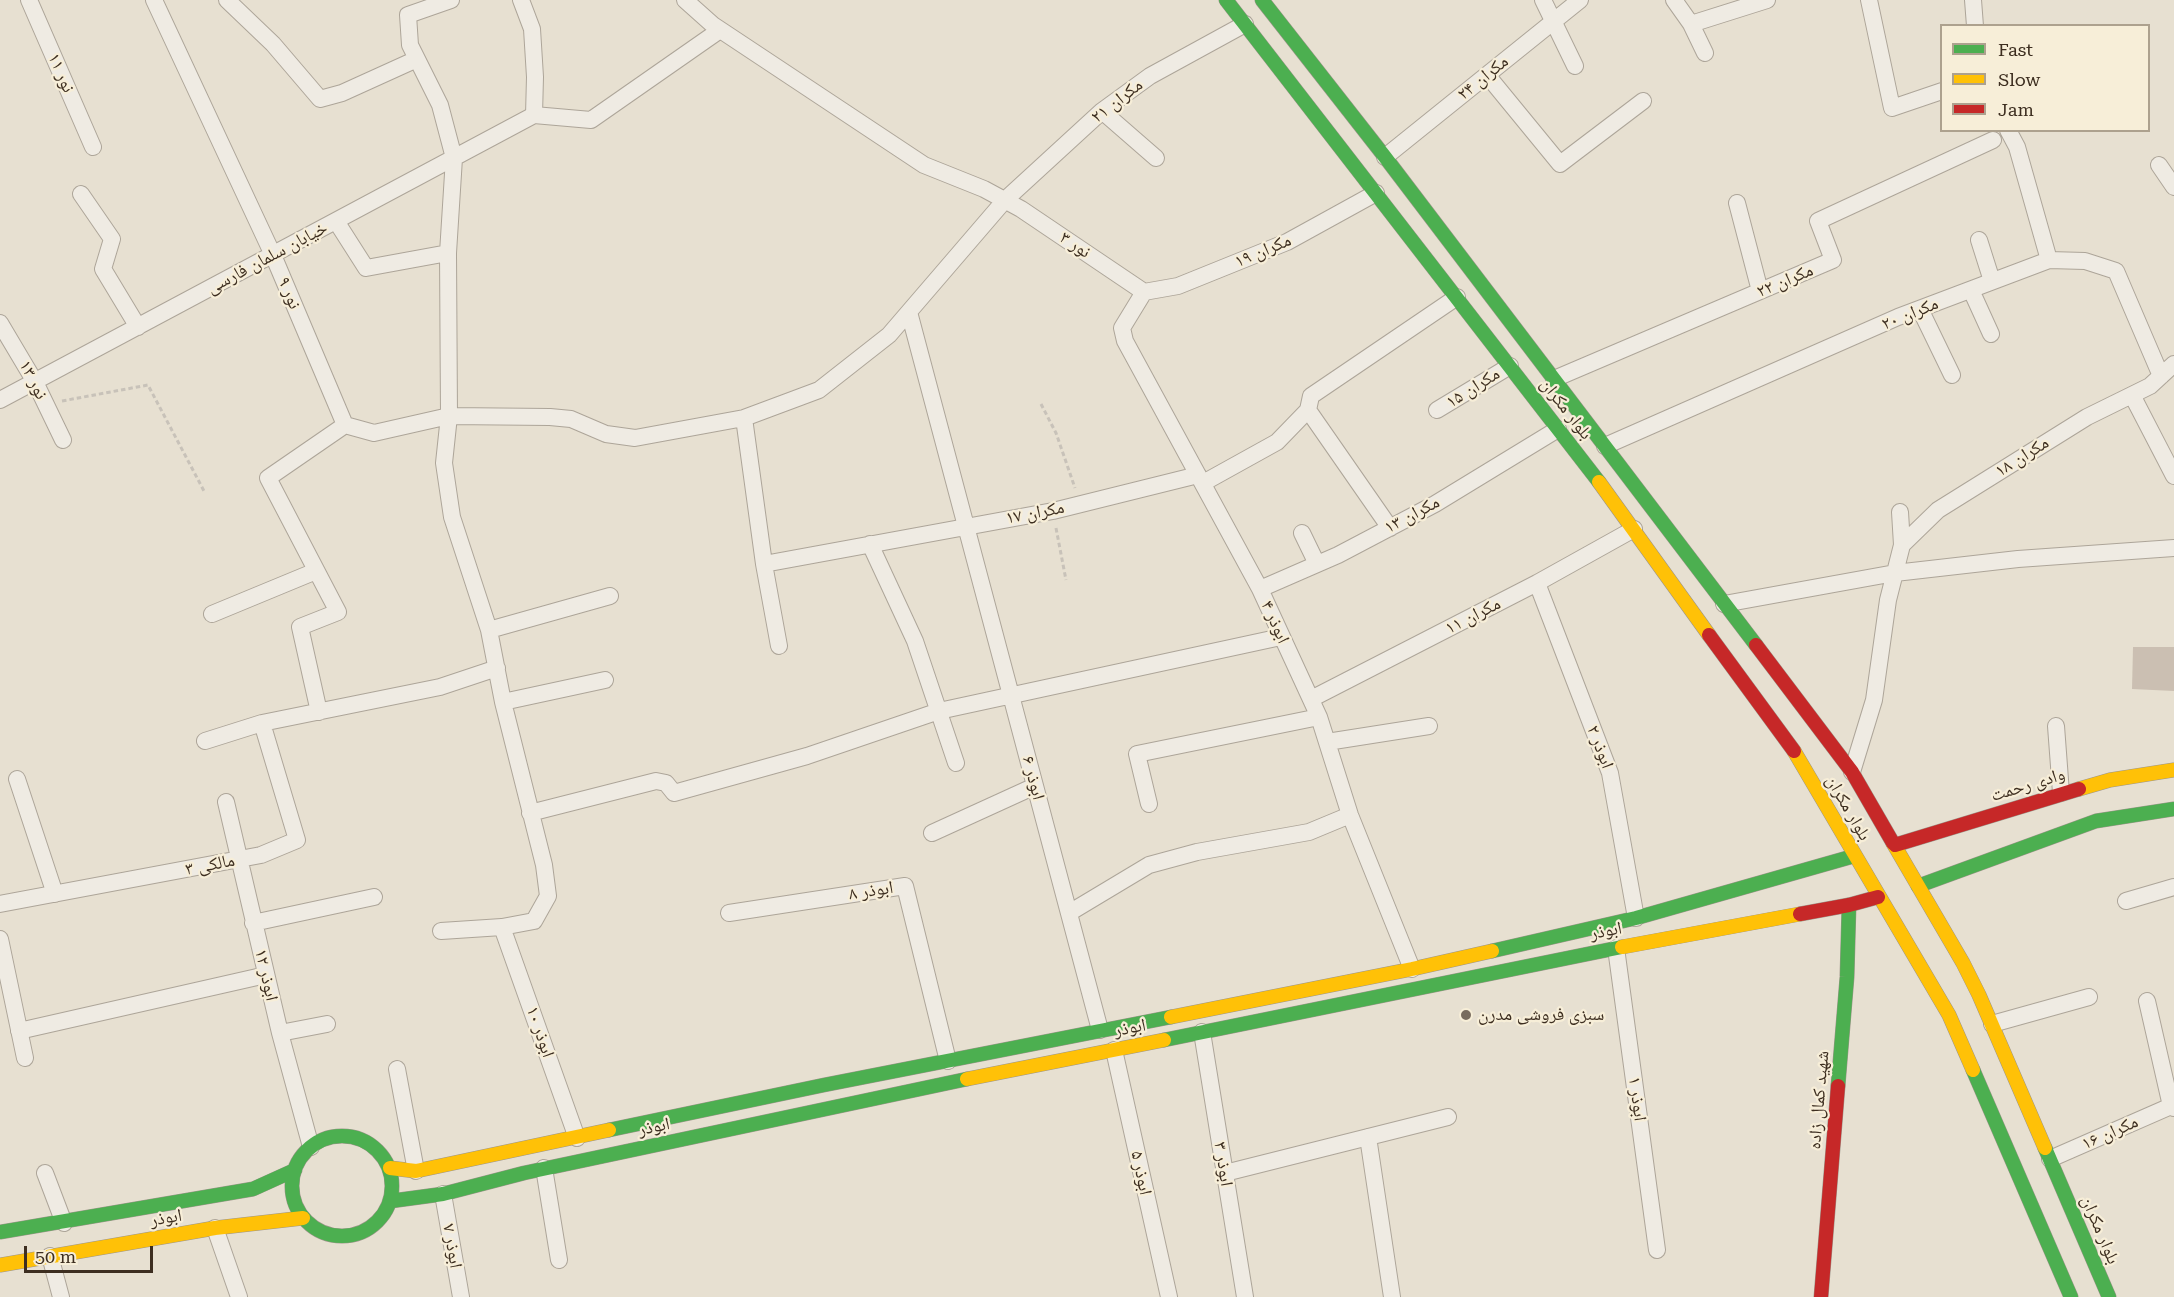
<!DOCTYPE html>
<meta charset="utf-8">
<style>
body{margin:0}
#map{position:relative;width:2174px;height:1297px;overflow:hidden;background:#e7e0d1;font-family:"Roboto Serif",serif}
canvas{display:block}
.legend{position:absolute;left:1940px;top:24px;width:210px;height:108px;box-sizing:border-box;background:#f7eed8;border:2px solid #ada18e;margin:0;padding:8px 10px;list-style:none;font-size:18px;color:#3d2e20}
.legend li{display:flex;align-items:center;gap:12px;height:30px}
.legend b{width:30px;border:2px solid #ada18e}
.scale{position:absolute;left:24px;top:1246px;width:129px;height:27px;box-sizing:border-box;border:3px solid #3d2e20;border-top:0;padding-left:8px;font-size:18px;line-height:21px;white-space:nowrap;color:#3d2e20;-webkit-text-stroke:4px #f7eed8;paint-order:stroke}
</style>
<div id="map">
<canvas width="2174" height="1297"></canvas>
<ul class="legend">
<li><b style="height:8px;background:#4caf50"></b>Fast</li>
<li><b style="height:8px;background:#ffc107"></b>Slow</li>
<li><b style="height:8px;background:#c62828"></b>Jam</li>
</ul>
<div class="scale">50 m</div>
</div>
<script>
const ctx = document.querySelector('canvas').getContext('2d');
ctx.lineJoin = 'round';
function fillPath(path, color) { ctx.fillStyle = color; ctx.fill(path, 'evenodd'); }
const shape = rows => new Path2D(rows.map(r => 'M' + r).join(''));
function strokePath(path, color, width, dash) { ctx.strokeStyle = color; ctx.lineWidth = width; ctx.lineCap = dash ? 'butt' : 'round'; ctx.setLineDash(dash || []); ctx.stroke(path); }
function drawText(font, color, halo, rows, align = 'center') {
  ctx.font = font + ' "Roboto Serif","Noto Naskh Arabic",serif'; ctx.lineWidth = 4.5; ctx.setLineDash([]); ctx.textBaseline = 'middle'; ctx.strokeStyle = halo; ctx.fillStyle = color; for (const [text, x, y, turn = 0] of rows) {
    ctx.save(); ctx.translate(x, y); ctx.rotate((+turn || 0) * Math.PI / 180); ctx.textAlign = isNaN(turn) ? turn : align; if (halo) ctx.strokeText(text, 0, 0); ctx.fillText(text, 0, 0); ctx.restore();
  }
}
const building = shape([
 [2133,647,2174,647,2174,691,2132,689]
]);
const path = shape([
 [62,401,148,385,204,491],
 [1041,404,1056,433,1075,488],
 [1056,528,1066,580]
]);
const street = shape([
 [29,0,93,147],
 [154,0,273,255,345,425,374,433,449,416,550,417,571,419,606,434,635,438,744,418,819,390,889,335,1005,200,1102,111,1150,76,1245,24],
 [227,0,273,44,320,99,342,93,417,59],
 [521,0,532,29,535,77,534,115],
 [685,0,713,25,924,165,984,189,1021,209,1144,292],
 [1543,0,1575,66],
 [1674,0,1691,24,1767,0],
 [1869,0,1892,108,1942,91],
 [1973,0,1975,26],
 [1691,24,1705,53],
 [1487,75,1560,164,1643,101],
 [1102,111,1156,158],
 [534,115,591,120,720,30],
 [2008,130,2017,147,2049,260],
 [1385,157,1580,0],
 [2159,165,2174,187],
 [81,194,112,239,103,269,138,327],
 [1737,203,1760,291],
 [336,221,366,268,448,253],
 [1979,240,1992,281],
 [1971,290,1991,334],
 [1144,292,1122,328,1125,341,1260,589,1319,717,1350,815,1412,969],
 [1144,292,1178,286,1287,242,1376,193],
 [1920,309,1952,375],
 [909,312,1100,1030],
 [0,323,35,382,63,440],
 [1554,379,1833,260,1818,221,1993,140],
 [2132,395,2174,476],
 [0,400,534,115],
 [1308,410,1390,528],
 [1437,410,1510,366],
 [744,418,764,564,779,646],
 [1605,446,1898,317,2049,260,2085,261,2116,271,2161,376],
 [1203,483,1277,442,1308,410,1311,396,1457,297],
 [1900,512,1902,545],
 [1302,533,1317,564],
 [870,544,915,641,956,763],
 [764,564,1053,511,1198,475],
 [1537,583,1610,773,1636,918],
 [1260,589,1338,555,1435,504,1558,429],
 [1724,604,1895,573,2018,559,2174,548],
 [212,614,316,571],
 [489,630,610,596],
 [1311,699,1537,583,1634,529],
 [503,702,605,680],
 [319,712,300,627,338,612,268,478,345,425],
 [2056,726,2061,793],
 [205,741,262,723,440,687,497,668],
 [1327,742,1429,726],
 [1852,772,1874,700,1888,600,1902,545,1938,510,2087,417,2150,386,2174,364],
 [17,779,55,894],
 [226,802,280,1033,311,1147],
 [1149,804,1137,754,1319,717],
 [530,813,656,781,666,783,674,793,807,756,939,711,1281,637],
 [932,833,1035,786],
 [2126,901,2174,887],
 [0,904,261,855,297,840,262,723],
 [729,913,905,886,948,1061],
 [1069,913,1149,865,1197,852,1309,832,1350,815],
 [253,923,374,897],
 [502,927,577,1138],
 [441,931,502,927,534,921,548,896,544,865,503,702,489,630,452,517,444,463,449,416,448,253,454,158,440,105,410,45,408,15,451,0],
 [0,939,25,1058],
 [1616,948,1657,1250],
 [2147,1001,2171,1106,2174,1108],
 [1992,1024,2089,997],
 [19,1031,266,975],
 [1202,1032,1245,1297],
 [280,1033,327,1024],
 [1114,1050,1169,1297],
 [397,1069,416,1171],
 [1368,1137,1392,1297],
 [2050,1159,2171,1106],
 [544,1168,559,1260],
 [45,1173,64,1223],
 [1225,1173,1448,1117],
 [443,1194,461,1297],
 [215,1228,239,1297],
 [50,1256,61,1297]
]);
const fast = shape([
 [1226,0,1599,482],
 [1262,0,1385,157,1756,645],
 [1918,886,2096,821,2174,809],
 [1492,951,1636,918,1854,856],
 [1164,1040,1622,947],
 [1973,1070,2071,1297],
 [1838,1086,1847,977,1849,905],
 [609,1130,824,1085,1171,1017],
 '292 1186a50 50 0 1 1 100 0a50 50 0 1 1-100 0Z',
 [2045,1148,2109,1297],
 [391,1201,443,1194,524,1173,967,1079],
 [0,1232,253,1189,295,1170]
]);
const slow = shape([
 [1599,482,1709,635],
 [1794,751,1949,1015,1973,1070],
 [2079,789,2110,780,2174,770],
 [1893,843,1963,963,1979,995,2045,1148],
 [1622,947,1800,914],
 [1171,1017,1412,969,1492,951],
 [967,1079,1164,1040],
 [390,1168,416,1171,609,1130],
 [0,1265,215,1228,303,1218]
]);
const jam = shape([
 [1709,635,1794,751],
 [1756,645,1852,772,1893,843],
 [1895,845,2079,789],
 [1800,914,1849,905,1878,897],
 [1821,1297,1838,1086]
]);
const markers = [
 [1466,1015,6,"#786c5e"]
];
const streetNames = [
 ["نور ۱۱",61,73,66],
 ["مکران ۲۴",1483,78,-39],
 ["مکران ۲۱",1117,101,-38],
 ["نور ۳",1075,245,34],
 ["مکران ۱۹",1263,251,-23],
 ["خیابان سلمان فارسی",267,258,-28],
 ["مکران ۲۲",1785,281,-23],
 ["نور ۹",289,293,67],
 ["مکران ۲۰",1910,314,-22],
 ["نور ۱۳",33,380,63],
 ["مکران ۱۵",1473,388,-32],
 ["بلوار مکران",1566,409,52],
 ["مکران ۱۸",2022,457,-32],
 ["مکران ۱۷",1035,513,-11],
 ["مکران ۱۳",1412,515,-28],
 ["مکران ۱۱",1473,616,-27],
 ["ابوذر ۴",1275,622,66],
 ["ابوذر ۲",1600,747,69],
 ["ابوذر ۶",1033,778,75],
 ["وادی رحمت",2028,785,-17],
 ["بلوار مکران",1848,808,60],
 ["مالکی ۳",210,865,-11],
 ["ابوذر ۸",871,891,-9],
 ["ابوذر",1606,931,-11],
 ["ابوذر ۱۲",266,975,77],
 ["ابوذر",1130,1028,-11],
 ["ابوذر ۱۰",540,1032,71],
 ["ابوذر ۱",1637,1099,82],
 ["شهید کمال زاده",1819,1100,-85],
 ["ابوذر",654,1127,-12],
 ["مکران ۱۶",2110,1133,-24],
 ["ابوذر ۳",1223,1164,81],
 ["ابوذر ۵",1141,1173,78],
 ["ابوذر",166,1218,-10],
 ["بلوار مکران",2100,1230,67],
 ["ابوذر ۷",452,1246,80]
];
const poiNames = [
 ["سبزی فروشی مدرن",1478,1015]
];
fillPath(building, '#cbbfb2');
strokePath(street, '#ada599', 18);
strokePath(fast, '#9c958a', 15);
strokePath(slow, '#9c958a', 15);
strokePath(jam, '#9c958a', 15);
strokePath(path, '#c8c2b9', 3, [4.5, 3]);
strokePath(street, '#efebe3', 16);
strokePath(fast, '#4caf50', 14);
strokePath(slow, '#ffc107', 14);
strokePath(jam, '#c62828', 14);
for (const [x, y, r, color] of markers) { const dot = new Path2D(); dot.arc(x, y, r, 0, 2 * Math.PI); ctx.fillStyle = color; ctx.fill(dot); strokePath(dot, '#f7eed8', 2); }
drawText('18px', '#3d2e20', '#f7eed8', streetNames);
drawText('18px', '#3d2e20', '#f7eed8', poiNames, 'left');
</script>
